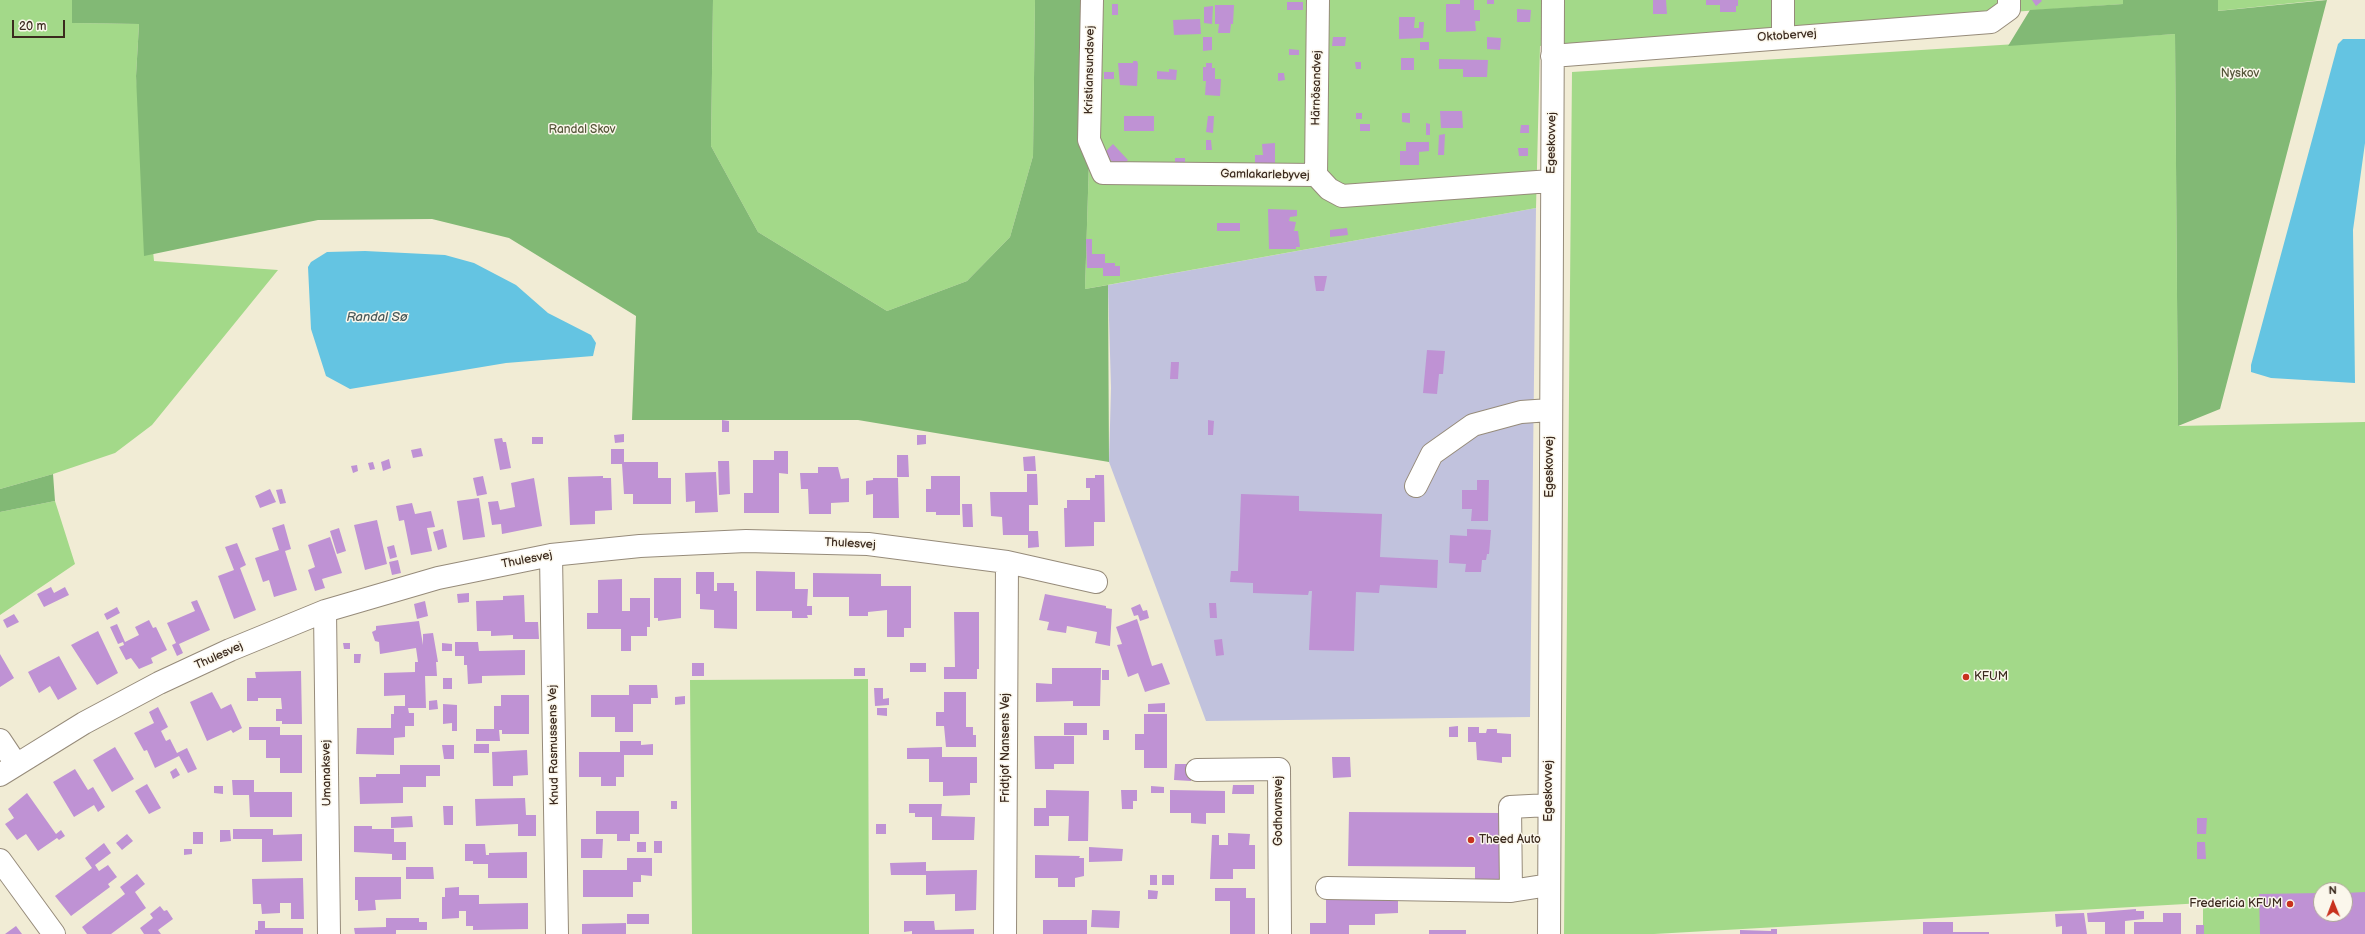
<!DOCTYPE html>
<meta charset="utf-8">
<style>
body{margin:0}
#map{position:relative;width:2365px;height:934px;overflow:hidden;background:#f1ecd5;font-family:"Balsamiq Sans",sans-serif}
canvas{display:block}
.north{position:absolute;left:2313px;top:882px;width:40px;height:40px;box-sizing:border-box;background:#fbf7ec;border:1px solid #aea59a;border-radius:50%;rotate:359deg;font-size:11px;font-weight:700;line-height:16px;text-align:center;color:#3b2a1e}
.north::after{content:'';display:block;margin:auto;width:14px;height:18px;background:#c8321e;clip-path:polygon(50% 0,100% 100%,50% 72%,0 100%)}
.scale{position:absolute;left:12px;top:20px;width:53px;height:18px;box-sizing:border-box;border:2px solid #3b2a1e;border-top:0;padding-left:5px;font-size:12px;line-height:14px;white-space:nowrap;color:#3b2a1e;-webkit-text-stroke:3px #fbf7ec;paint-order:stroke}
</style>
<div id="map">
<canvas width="2365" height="934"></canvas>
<div class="north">N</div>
<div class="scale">20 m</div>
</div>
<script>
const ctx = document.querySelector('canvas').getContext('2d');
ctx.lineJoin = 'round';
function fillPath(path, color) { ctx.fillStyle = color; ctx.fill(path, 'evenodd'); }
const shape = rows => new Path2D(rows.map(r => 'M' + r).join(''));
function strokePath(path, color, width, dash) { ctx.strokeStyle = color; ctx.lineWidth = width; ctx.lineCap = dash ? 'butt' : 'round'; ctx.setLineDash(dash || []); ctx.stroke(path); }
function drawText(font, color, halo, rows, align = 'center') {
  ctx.font = font + ' "Balsamiq Sans",sans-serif'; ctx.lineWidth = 3; ctx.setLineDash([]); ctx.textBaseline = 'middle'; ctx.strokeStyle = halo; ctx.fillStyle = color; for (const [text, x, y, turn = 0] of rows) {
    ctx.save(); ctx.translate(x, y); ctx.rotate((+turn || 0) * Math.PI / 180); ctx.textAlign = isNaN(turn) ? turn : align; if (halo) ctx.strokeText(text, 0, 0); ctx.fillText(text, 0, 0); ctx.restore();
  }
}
const industrial = shape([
 [1536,208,1530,717,1206,721,1109,462,1111,388,1108,285]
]);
const green = shape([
 [0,0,72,0,73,23,139,24,136,76,154,261,278,270,152,425,115,453,53,474,0,489],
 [713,0,1035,0,1033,156,1010,237,967,281,887,311,758,232,711,146],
 [1094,0,2123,0,2123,4,1540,46,1536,208,1085,289],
 [2218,0,2322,0,2217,11],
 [2175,34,2178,426,2365,422,2365,934,2203,934,2203,903,1654,934,1564,934,1572,72],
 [2321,890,2345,890,2345,914,2321,914],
 [55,501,75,564,0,615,0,512],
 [868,679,869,934,692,934,690,680]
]);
const forest = shape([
 [72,0,713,0,711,146,758,232,887,311,967,281,1010,237,1033,156,1035,0,1094,0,1085,289,1108,285,1109,462,858,420,632,420,636,316,509,238,432,219,318,220,144,256,136,76,139,24,72,23],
 [2123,0,2218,0,2218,11,2327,0,2220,409,2178,426,2175,34,2008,46,2030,10,2123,4],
 [53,474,55,501,0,512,0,489]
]);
const water = shape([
 [2343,39,2365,39,2365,143,2353,230,2355,383,2271,378,2251,372,2251,365,2338,44],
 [365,251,445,255,474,263,516,285,548,313,591,335,596,343,593,356,506,363,350,389,326,376,311,329,308,267,311,262,327,252]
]);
const building = shape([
 [1460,0,1474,0,1474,10,1480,10,1480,21,1475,21,1476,31,1446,32,1446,4,1460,4],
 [1487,0,1494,0,1494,4,1487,4],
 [1653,0,1666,0,1667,14,1653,14],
 [1706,0,1738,0,1738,6,1736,6,1736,12,1720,12,1720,5,1706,5],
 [2032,0,2041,0,2042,1,2036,6],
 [1287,2,1303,2,1303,10,1287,10],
 [1112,4,1118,4,1118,15,1112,15],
 [1215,5,1234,5,1233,24,1231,24,1230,33,1218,33,1219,24,1215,24],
 [1213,6,1212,24,1204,23,1204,7],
 [1517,9,1531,10,1530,22,1517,22],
 [1399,17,1415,17,1414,28,1419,28,1419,22,1424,22,1423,38,1399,39],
 [1200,19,1201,34,1174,35,1173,20],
 [1203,37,1212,37,1212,50,1203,51],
 [1333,37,1346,37,1345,46,1332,46],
 [1487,37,1501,38,1500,50,1487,49],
 [1420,42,1429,42,1429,50,1420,50],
 [1289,49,1299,50,1299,55,1289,55],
 [1401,58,1414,58,1414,70,1401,70],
 [1439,59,1488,60,1487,77,1463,77,1463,69,1439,69],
 [1133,61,1137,61,1138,64,1137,86,1120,85,1118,63,1133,63],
 [1355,62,1361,62,1361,69,1356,69],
 [1206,63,1212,63,1212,68,1215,68,1215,79,1221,79,1220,96,1205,95,1206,81,1203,81,1203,67,1206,67],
 [1169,69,1177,70,1176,80,1157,79,1157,71,1169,72],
 [1104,72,1114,72,1114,79,1104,79],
 [1278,73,1284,73,1285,80,1278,81],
 [1440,111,1462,111,1463,128,1441,128],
 [1356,113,1362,113,1362,119,1356,119],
 [1402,113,1410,113,1410,123,1402,122],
 [1124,116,1154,116,1154,131,1124,131],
 [1208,116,1214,116,1213,133,1206,132],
 [1426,123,1430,124,1430,135,1426,135],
 [1360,124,1370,124,1370,131,1360,131],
 [1521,125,1529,125,1529,133,1520,133],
 [1445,134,1444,155,1438,155,1439,135],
 [1206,140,1211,140,1212,150,1206,150],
 [1406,142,1429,142,1429,151,1419,152,1419,165,1400,165,1400,151,1406,151],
 [1275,143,1275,167,1255,168,1255,155,1263,155,1262,144],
 [1113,144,1128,160,1119,169,1104,153],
 [1518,148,1528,148,1528,156,1519,156],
 [1175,158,1185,158,1185,166,1175,167],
 [1268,209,1297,210,1297,216,1290,217,1289,221,1296,222,1294,231,1298,231,1300,247,1296,247,1296,249,1269,249],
 [1217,223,1240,223,1240,231,1217,231],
 [1347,228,1348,235,1330,237,1330,230],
 [1086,239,1092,239,1092,254,1105,254,1105,263,1115,263,1115,266,1120,266,1120,276,1103,276,1103,268,1087,268],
 [1314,276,1327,276,1324,291,1316,291],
 [1427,350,1445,351,1443,374,1439,374,1437,394,1423,393],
 [1171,362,1179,362,1178,379,1170,379],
 [722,420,729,421,729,432,722,432],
 [1208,420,1214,421,1213,435,1208,435],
 [624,434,624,442,615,443,614,435],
 [917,435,926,435,926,444,917,445],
 [532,437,543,437,543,444,532,444],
 [502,438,503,442,506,442,511,468,500,470,494,439],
 [421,448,423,456,413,458,411,450],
 [611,449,624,449,624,462,658,462,658,478,671,478,671,504,633,504,633,494,624,494,622,464,611,464],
 [774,451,788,451,788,474,779,473,779,513,744,513,744,493,753,493,753,460,774,460],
 [897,455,908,455,909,477,897,477],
 [1035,456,1036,471,1024,471,1023,457],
 [389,459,391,468,383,471,381,462],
 [718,461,729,461,730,494,719,495],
 [373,462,375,469,370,470,368,463],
 [357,465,358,471,353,473,351,466],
 [818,467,838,467,841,479,849,478,849,502,831,503,831,514,809,514,808,489,801,489,800,473,818,473],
 [716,472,718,512,695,513,695,501,686,502,685,473],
 [1027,474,1037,474,1038,505,1029,505,1029,531,1038,531,1039,547,1028,548,1028,535,1003,535,1002,517,991,516,990,492,1027,492],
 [1095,475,1104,475,1105,522,1094,522,1094,546,1065,547,1064,508,1067,508,1067,500,1090,500,1090,488,1086,488,1086,478,1095,478],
 [483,476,487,494,477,496,473,478],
 [603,476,603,478,611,478,612,510,595,511,595,524,570,525,568,477],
 [931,476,960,476,960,515,936,515,936,512,926,512,926,489,931,489],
 [534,478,542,526,502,534,501,524,492,525,488,502,498,501,500,510,515,507,511,483],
 [873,478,898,478,899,518,873,518,873,494,866,495,866,481,873,480],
 [1477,480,1489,480,1488,521,1471,521,1472,509,1462,509,1462,490,1477,490],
 [270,489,276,502,260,508,255,496],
 [282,489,286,503,280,504,276,490],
 [1241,494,1299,496,1299,511,1382,514,1380,557,1438,560,1437,588,1380,585,1379,593,1356,592,1354,651,1309,650,1312,591,1309,591,1308,595,1253,593,1253,583,1230,582,1231,571,1238,571],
 [479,498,485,537,463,540,457,501],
 [412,503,415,514,431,511,435,527,427,528,432,551,411,555,404,520,399,521,396,506],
 [962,504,972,504,973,527,963,527],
 [377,520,387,564,365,570,354,525],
 [284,524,291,549,285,551,297,590,274,597,269,580,263,582,255,558,279,550,272,528],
 [339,528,346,551,337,554,330,531],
 [443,529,447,547,438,550,433,532],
 [1467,529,1491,530,1489,554,1487,554,1486,560,1482,560,1481,572,1465,572,1466,564,1449,563,1450,535,1467,536],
 [330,537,342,573,322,579,325,588,315,591,308,570,315,567,308,545],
 [237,543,246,565,240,568,256,610,234,619,218,576,234,570,225,547],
 [394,545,397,557,390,559,387,547],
 [398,560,401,573,392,575,389,562],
 [756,571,795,572,795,589,808,589,807,606,812,606,812,615,807,615,808,618,792,618,792,611,756,611],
 [696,572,714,572,714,591,717,591,717,583,734,583,734,591,737,591,737,629,714,628,714,610,700,609,700,594,696,594],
 [813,573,881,574,881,586,911,586,911,628,904,628,904,637,887,637,887,610,868,612,868,616,849,616,849,597,813,597],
 [654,578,681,578,681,618,658,621,658,618,654,618],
 [622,579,622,611,630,611,630,598,650,598,650,627,647,627,647,636,631,636,631,651,621,651,621,629,587,629,587,613,598,613,598,580],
 [51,587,54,593,65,587,69,595,44,607,37,594],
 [469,593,469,602,458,603,457,594],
 [1045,594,1106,606,1106,608,1112,609,1110,646,1095,643,1097,632,1067,626,1066,633,1047,630,1049,622,1039,620],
 [524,595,525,622,538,622,539,639,513,639,513,635,491,636,491,631,477,631,476,601,503,600,503,596],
 [197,600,210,630,179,644,183,653,177,656,172,645,176,643,167,623,195,611,191,602],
 [425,601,428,616,417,619,414,604],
 [1209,603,1216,603,1217,618,1210,618],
 [1140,604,1143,611,1147,610,1149,618,1140,621,1138,615,1134,616,1131,608],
 [117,607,120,613,107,620,104,614],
 [954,612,979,612,979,669,977,669,977,679,944,679,944,667,955,667],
 [14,614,19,622,7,628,3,620],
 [1137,619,1152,666,1162,663,1170,684,1145,692,1138,673,1128,677,1117,645,1122,644,1116,627],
 [149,620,153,628,156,627,167,650,151,658,153,663,139,669,131,658,126,660,119,647,124,645,123,642,118,644,110,627,117,624,125,642,139,635,135,627],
 [419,621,423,645,423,634,433,633,438,662,436,662,437,676,425,676,426,708,408,708,409,713,414,713,414,726,405,726,405,737,394,738,394,755,356,754,357,728,391,728,391,714,394,714,394,706,405,706,405,695,384,696,384,673,415,672,415,662,418,662,416,648,380,654,379,642,375,641,372,632,376,630,376,626],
 [98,631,118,673,97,685,71,645],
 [1222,639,1224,655,1216,656,1214,640],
 [455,642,478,642,479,651,525,650,525,675,482,676,482,683,468,684,467,665,464,665,464,656,455,656],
 [343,643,350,643,350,649,344,649],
 [442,643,452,644,452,651,442,651],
 [0,654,14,678,0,687],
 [354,654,361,654,360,663,354,663],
 [59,656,77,689,58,700,50,686,39,693,28,672],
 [692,663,704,663,704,676,692,676],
 [910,663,926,663,926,672,910,672],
 [854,668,865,668,865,676,854,676],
 [1052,668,1101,668,1100,706,1073,706,1073,701,1036,702,1036,683,1052,684],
 [1102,670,1109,670,1109,680,1102,680],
 [301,671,302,724,282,724,282,721,276,721,276,709,282,709,281,698,258,698,258,701,247,701,247,678,256,678,255,672],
 [443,678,452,678,452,689,443,689],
 [629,685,657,685,658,698,651,698,651,704,633,704,633,732,615,732,615,717,591,717,591,695,629,695],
 [874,688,883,688,883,699,889,698,889,705,875,706],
 [212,692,221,709,231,704,242,728,233,733,231,730,207,741,190,702],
 [944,692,966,692,966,727,973,727,973,735,976,735,976,747,946,747,944,726,936,726,936,712,944,712],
 [501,695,529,695,529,734,502,734,502,730,499,730,500,741,476,741,476,729,494,729,494,706,501,706],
 [685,696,685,704,675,705,675,697],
 [437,700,438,709,429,710,429,701],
 [1165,703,1165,712,1148,712,1148,704],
 [443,704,457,705,457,731,452,731,452,723,443,724],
 [158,707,168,727,161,731,166,741,170,739,177,753,187,748,197,769,188,773,179,756,155,768,147,750,144,751,134,733,154,723,149,712],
 [877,708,887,708,887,716,877,715],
 [1144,714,1167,714,1167,768,1144,768,1144,750,1135,750,1135,734,1144,734],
 [1064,723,1087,723,1087,735,1064,735],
 [1458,726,1458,737,1449,737,1449,727],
 [249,727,280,727,280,735,302,735,302,773,280,773,280,758,266,758,266,740,249,740],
 [1468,727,1479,727,1479,733,1486,733,1487,729,1497,729,1497,733,1511,734,1511,757,1502,757,1502,763,1477,760,1476,742,1468,742],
 [1103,730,1109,730,1109,740,1103,740],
 [1034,736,1074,736,1074,764,1054,764,1054,769,1035,769],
 [620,741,641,741,641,745,653,744,653,755,624,755,624,777,616,777,616,786,601,786,601,777,579,777,579,752,620,752],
 [474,744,489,744,489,753,474,753],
 [442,745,454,745,454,759,444,759],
 [115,747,134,779,112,792,93,760],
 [942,747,942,757,977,757,977,783,970,783,970,795,943,796,943,782,929,782,929,759,907,759,907,748],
 [527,750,528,775,513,776,513,786,493,786,492,752],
 [1332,757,1350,757,1351,777,1333,778],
 [1175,764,1191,764,1191,781,1174,780],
 [400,765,440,765,440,776,426,776,426,787,403,787,403,803,360,804,359,777,376,777,376,774,400,774],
 [176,768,180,775,173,779,170,772],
 [75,769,88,790,93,787,105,807,98,812,94,805,74,817,53,782],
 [232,780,254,780,254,792,292,792,292,817,250,817,249,795,233,795],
 [147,784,161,808,149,814,135,791],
 [1233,785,1254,785,1254,794,1232,794],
 [214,786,223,786,223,794,214,793],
 [1151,786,1164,787,1164,793,1151,793],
 [1046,790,1089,791,1088,841,1068,841,1069,816,1049,816,1049,826,1034,826,1034,808,1046,808],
 [1121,790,1137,790,1137,801,1133,801,1133,809,1122,809],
 [1170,790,1225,791,1225,813,1206,813,1206,824,1191,823,1191,813,1170,813],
 [27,793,56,834,61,830,65,836,59,840,57,838,38,851,26,834,17,840,5,824,14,818,8,809],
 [525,798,526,815,536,815,536,836,518,836,518,824,476,826,475,799],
 [671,801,677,801,677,809,671,809],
 [909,804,942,804,941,816,975,817,974,840,932,840,932,817,915,817,915,813,909,813],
 [443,806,453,806,453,825,444,825],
 [596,811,639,811,639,834,630,834,630,841,617,841,617,834,596,834],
 [1349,812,1500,813,1499,883,1475,882,1475,867,1348,866],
 [412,816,413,827,391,828,391,817],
 [2197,818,2207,818,2206,834,2197,834],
 [876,824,886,824,886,834,876,834],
 [354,826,372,826,372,829,394,829,394,842,406,842,406,860,392,860,392,854,354,852],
 [233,829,273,829,273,835,302,834,302,861,262,862,262,839,233,839],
 [220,830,230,830,231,841,220,842],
 [193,832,203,832,203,844,193,844],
 [1228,833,1250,834,1249,845,1255,845,1255,869,1233,869,1233,879,1210,879,1212,835,1219,835,1219,845,1228,845],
 [127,834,133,841,122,850,116,843],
 [581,839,603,839,602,858,581,858],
 [654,841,662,841,662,853,654,853],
 [637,842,646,842,646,852,637,852],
 [2197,842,2205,842,2206,859,2197,859],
 [104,843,111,853,95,865,99,871,108,865,117,877,108,884,110,887,71,916,55,896,92,868,85,858],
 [465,844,485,844,486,855,489,855,489,853,527,852,527,878,488,878,488,864,473,864,473,861,465,861],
 [1089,847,1123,849,1122,861,1089,862],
 [184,849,192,849,192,854,184,855],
 [1035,855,1080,856,1079,858,1084,858,1084,876,1075,878,1075,887,1058,887,1058,878,1035,878],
 [627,858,652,858,652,876,641,875,641,882,633,882,633,897,583,897,583,870,627,870],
 [926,862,926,871,977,870,976,910,955,911,955,894,926,895,926,875,891,875,890,863],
 [406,867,433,867,434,879,406,879],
 [137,874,145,884,135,892,146,908,111,934,87,934,82,927,125,894,120,887],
 [1150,875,1157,875,1157,885,1150,885],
 [1162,875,1174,875,1174,885,1162,885],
 [355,877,401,877,401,899,375,900,376,910,358,911,358,900,355,900],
 [303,878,304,919,291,919,291,903,280,903,280,913,262,914,261,904,253,904,252,879],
 [459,887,459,895,479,895,479,904,528,903,528,929,473,930,473,926,466,926,466,911,459,911,459,918,442,919,442,897,445,897,445,888],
 [1215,888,1246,888,1246,898,1255,898,1255,934,1230,934,1230,901,1215,901],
 [1148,890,1158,891,1157,899,1148,899],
 [2365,892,2365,934,2260,934,2259,894,2321,893,2321,914,2345,914,2345,893],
 [1326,898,1398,898,1398,913,1375,914,1375,925,1349,925,1349,934,1310,934,1310,923,1326,923],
 [160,906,164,911,167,910,173,919,158,930,161,934,144,934,140,928,153,918,150,914],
 [2136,909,2136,911,2144,911,2144,919,2125,921,2125,934,2105,934,2105,922,2088,922,2087,913],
 [1092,910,1120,911,1119,928,1091,927],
 [2084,913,2087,934,2062,934,2062,926,2056,927,2055,914],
 [2163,913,2181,913,2181,934,2134,934,2134,922,2163,922],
 [627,914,649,914,649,924,627,924],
 [386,918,419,918,419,922,427,922,427,930,396,930,396,934,355,934,354,928,386,927],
 [1043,920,1087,920,1087,934,1043,934],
 [258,921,265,921,265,928,303,928,303,934,255,934,255,930,258,930],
 [904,921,934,921,935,930,974,929,974,934,912,934,912,931,904,932],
 [1923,922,1953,922,1953,932,1989,932,1989,934,1923,934],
 [626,923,626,934,582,934,582,924],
 [2196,925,2204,925,2204,934,2196,934],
 [16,926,22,934,5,934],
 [1771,929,1777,929,1777,934,1740,934,1740,930,1771,931],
 [1429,930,1466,930,1466,934,1429,934]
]);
const minor = shape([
 [1092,0,1089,140,1103,173,1316,175,1329,189,1342,196,1551,181],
 [1783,36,1783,0],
 [1552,56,1991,22,2009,9,2009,0],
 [1316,175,1318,0],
 [1416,486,1432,454,1473,425,1521,412,1550,410],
 [551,555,557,934],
 [325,611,329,934],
 [0,740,16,764],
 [1197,770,1279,769,1280,934],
 [0,775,84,723,159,683,230,650,325,611,438,578,551,555,640,546,746,541,868,544,1007,562,1096,582],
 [0,860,54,934],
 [1327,888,1511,891,1549,885],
 [1511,891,1510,807,1549,805],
 [1005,934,1007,562],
 [1549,934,1553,0]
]);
const markers = [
 [1966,677,4,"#c8321e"],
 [1471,840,4,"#c8321e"],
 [2290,904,4,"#c8321e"]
];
const streetNames = [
 ["Oktobervej",1787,36,-4],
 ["Kristiansundsvej",1090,70,-89],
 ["Härnösandvej",1317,88,-89],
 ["Egeskovvej",1552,143,-89],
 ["Gamlakarlebyvej",1265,175,1],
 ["Egeskovvej",1550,467,-90],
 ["Thulesvej",850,544,3],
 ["Thulesvej",527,560,-11],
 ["Thulesvej",219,656,-24],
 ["Knud Rasmussens Vej",554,745,-91],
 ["Fridtjof Nansens Vej",1006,748,-90],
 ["Umanaksvej",327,773,-91],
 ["Egeskovvej",1549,791,-90],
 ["Godhavnsvej",1279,811,-90]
];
const parkNames = [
 ["Nyskov",2240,74],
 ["Randal Skov",582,130]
];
const poiNames = [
 ["KFUM",1974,677],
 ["Theed Auto",1479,840],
 ["Fredericia KFUM",2282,904,"right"]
];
const waterNames = [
 ["Randal Sø",377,318]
];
fillPath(industrial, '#c1c2dd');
fillPath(green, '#a3d989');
fillPath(forest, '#82b975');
fillPath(water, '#64c4e2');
fillPath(building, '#bf92d4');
strokePath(minor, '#968b7a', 24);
strokePath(minor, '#fff', 22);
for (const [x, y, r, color] of markers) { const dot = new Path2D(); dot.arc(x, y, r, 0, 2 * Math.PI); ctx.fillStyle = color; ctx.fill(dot); strokePath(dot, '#fbf7ec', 1.5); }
drawText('12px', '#3b2a1e', '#fbf7ec', streetNames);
drawText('12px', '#555639', '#fbf7ec', parkNames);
drawText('12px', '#3b2a1e', '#fbf7ec', poiNames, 'left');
drawText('italic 13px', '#475859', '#fbf7ec', waterNames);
</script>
